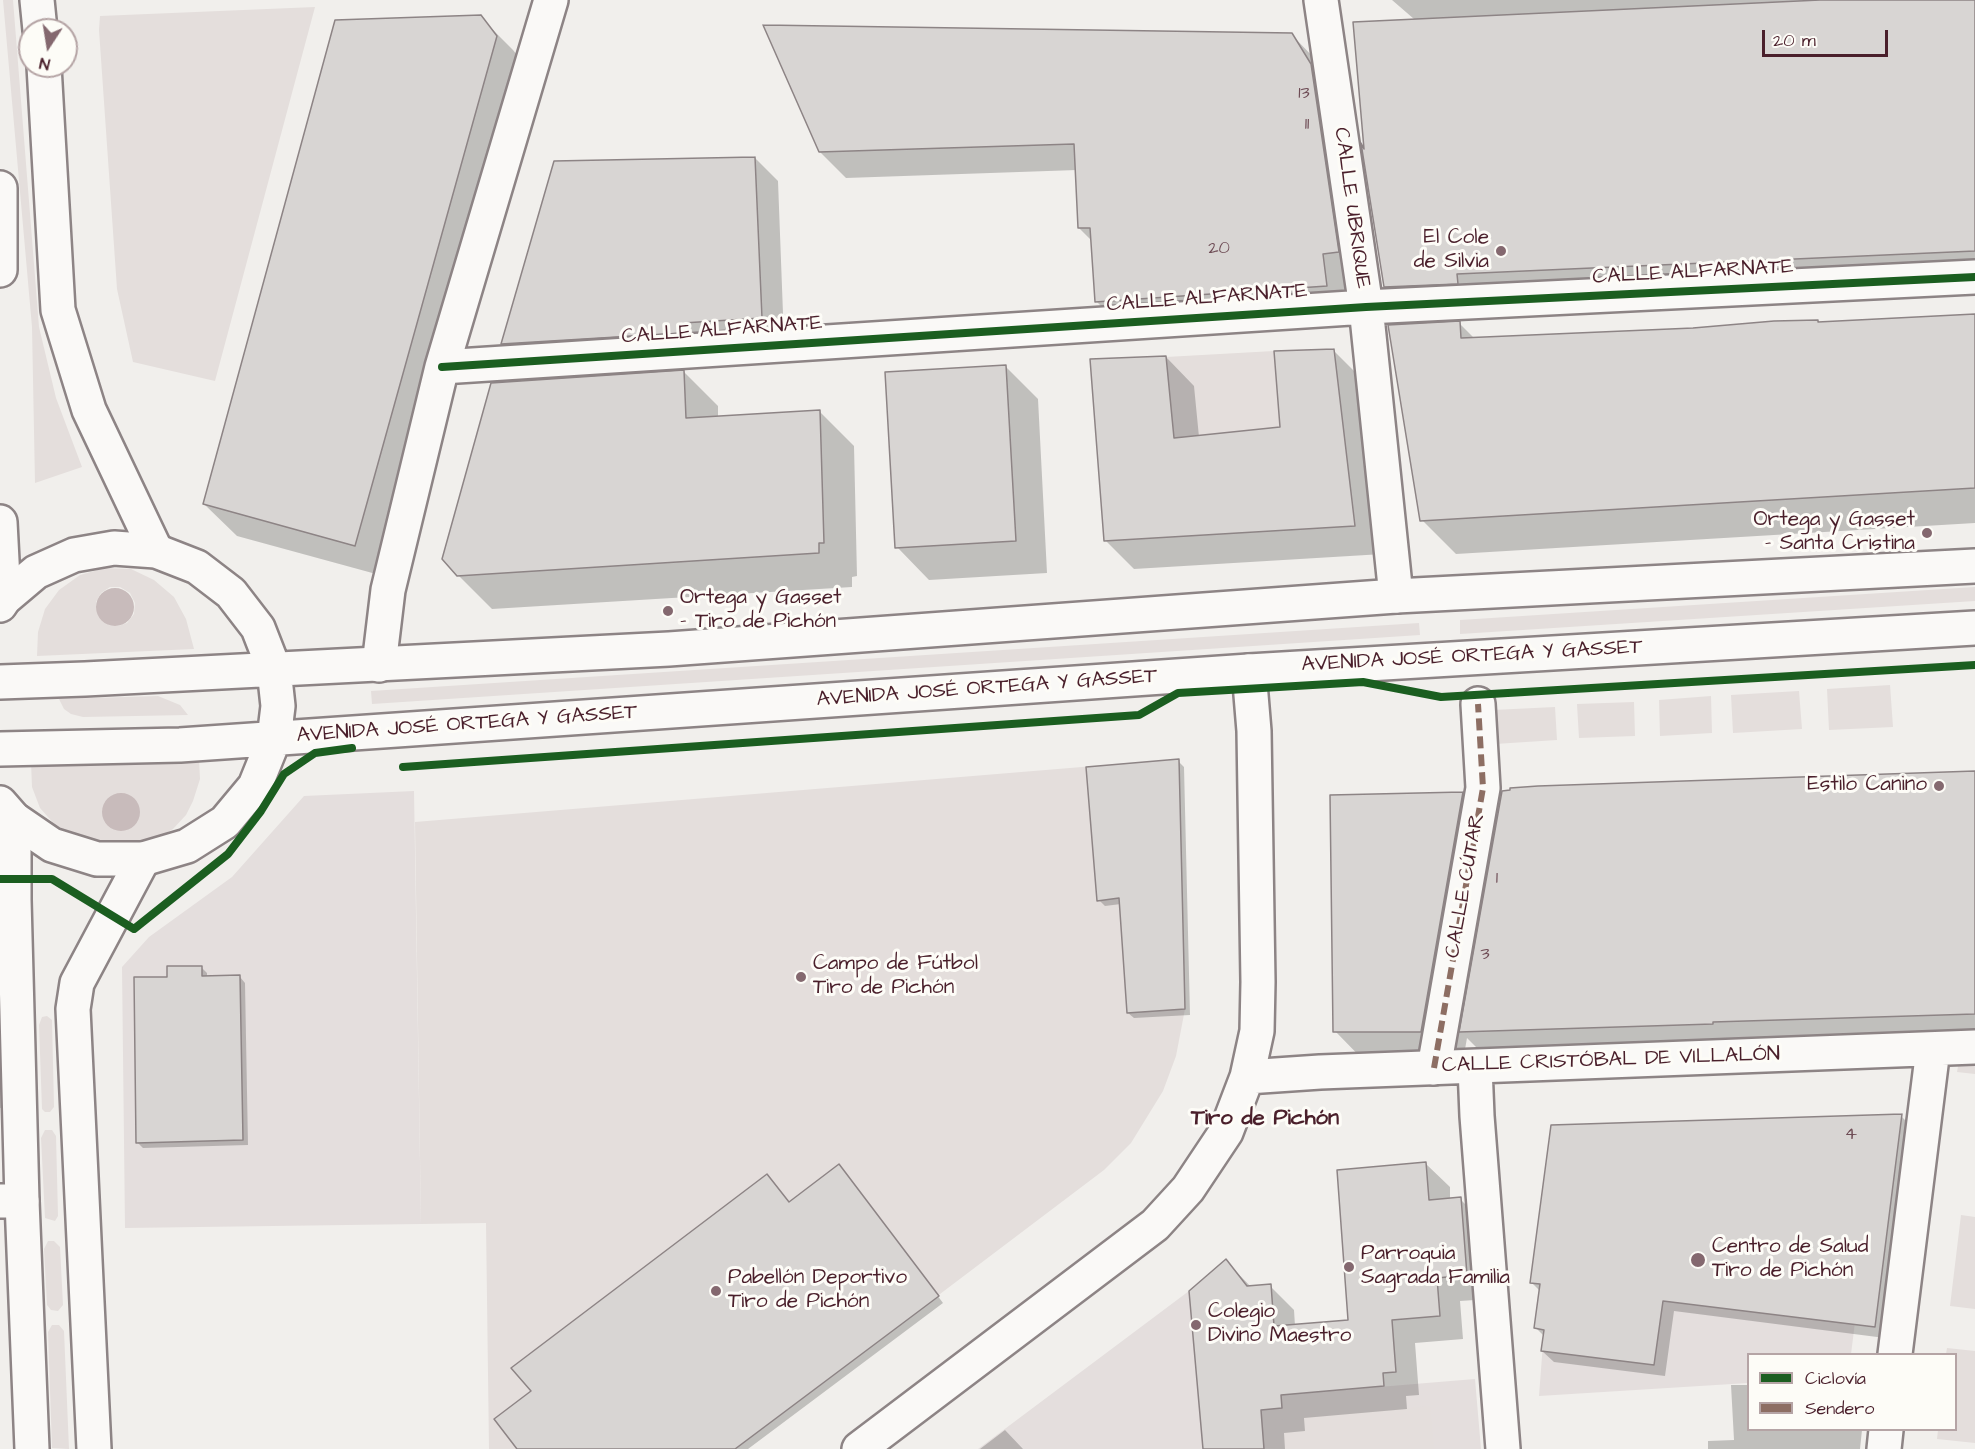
<!DOCTYPE html>
<meta charset="utf-8">
<style>
body{margin:0}
#map{position:relative;width:1975px;height:1449px;overflow:hidden;background:#f1efec;font-family:"Architects Daughter",sans-serif}
canvas{display:block}
.legend{position:absolute;left:1747px;top:1353px;width:210px;height:78px;box-sizing:border-box;background:#fdfcf7;border:2px solid #b5a4a5;margin:0;padding:8px 10px;list-style:none;font-size:18px;color:#4a1f2b}
.legend li{display:flex;align-items:center;gap:12px;height:30px}
.legend b{width:30px;border:2px solid #b5a4a5}
.north{position:absolute;left:18px;top:18px;width:60px;height:60px;box-sizing:border-box;background:#fdfcf7;border:2px solid #b5a4a5;border-radius:50%;rotate:192deg;font-size:16px;font-weight:700;line-height:24px;text-align:center;color:#4a1f2b}
.north::after{content:'';display:block;margin:auto;width:21px;height:27px;background:#84686f;clip-path:polygon(50% 0,100% 100%,50% 72%,0 100%)}
.scale{position:absolute;left:1762px;top:30px;width:126px;height:27px;box-sizing:border-box;border:3px solid #4a1f2b;border-top:0;padding-left:8px;font-size:18px;line-height:21px;white-space:nowrap;color:#4a1f2b;-webkit-text-stroke:4px #fdfcf7;paint-order:stroke}
</style>
<div id="map">
<canvas width="1975" height="1449"></canvas>
<ul class="legend">
<li><b style="height:8px;background:#1b5e20"></b>Ciclovía</li>
<li><b style="height:8px;background:#8d6e63"></b>Sendero</li>
</ul>
<div class="north">N</div>
<div class="scale">20 m</div>
</div>
<script>
const ctx = document.querySelector('canvas').getContext('2d');
ctx.lineJoin = 'round';
function fillPath(path, color) { ctx.fillStyle = color; ctx.fill(path, 'evenodd'); }
const shape = rows => new Path2D(rows.map(r => 'M' + r).join(''));
function strokePath(path, color, width, dash) { ctx.strokeStyle = color; ctx.lineWidth = width; ctx.lineCap = dash ? 'butt' : 'round'; ctx.setLineDash(dash || []); ctx.stroke(path); }
function drawText(font, color, halo, rows, align = 'center') {
  ctx.font = font + ' "Architects Daughter",sans-serif'; ctx.lineWidth = 6; ctx.setLineDash([]); ctx.textBaseline = 'middle'; ctx.strokeStyle = halo; ctx.fillStyle = color; for (const [text, x, y, turn = 0] of rows) {
    ctx.save(); ctx.translate(x, y); ctx.rotate((+turn || 0) * Math.PI / 180); ctx.textAlign = isNaN(turn) ? turn : align; if (halo) ctx.strokeText(text, 0, 0); ctx.fillText(text, 0, 0); ctx.restore();
  }
}
const built = shape([
 [414,791,421,1224,125,1228,122,967,149,937,232,877,304,796],
 [1879,1134,1851,1354,1748,1354,1748,1383,1539,1396,1544,1330,1534,1328,1539,1284,1530,1283,1548,1146],
 [1226,1259,1281,1395,1475,1379,1481,1449,978,1449,1189,1291]
]);
const green = shape([
 [3,0,13,0,39,327,56,398,82,467,35,483,32,327],
 [315,7,215,381,133,362,117,289,99,30,100,16],
 [1274,351,1281,432,1173,438,1166,357],
 [105,568,131,569,154,580,174,597,186,619,194,649,37,656,38,632,45,609,59,590,80,575],
 [110,587,120,587,130,593,135,603,134,614,127,623,118,626,109,625,97,612,96,602,101,593],
 [1975,587,1975,601,1460,634,1460,620],
 [1419,623,1420,635,372,704,371,691],
 [1890,685,1893,727,1829,730,1827,689],
 [1799,691,1802,729,1733,733,1731,695],
 [158,696,180,705,188,715,83,717,71,714,64,709,59,699],
 [1711,696,1712,733,1660,736,1659,700],
 [1634,702,1635,736,1579,738,1577,704],
 [1555,707,1557,740,1495,744,1493,710],
 [199,759,200,779,193,801,186,815,173,829,152,841,124,846,74,840,56,826,40,808,32,787,31,762],
 [1179,759,1185,1009,1176,1056,1163,1091,1131,1143,1104,1170,735,1449,489,1449,486,1223,421,1224,415,822],
 [47,1016,52,1020,54,1107,50,1112,45,1112,42,1109,39,1025,42,1017],
 [1959,1061,1975,1061,1975,1074,1957,1072],
 [45,1130,52,1130,56,1136,58,1216,55,1221,45,1218,41,1138],
 [1961,1215,1975,1217,1975,1309,1950,1306],
 [48,1241,54,1241,60,1247,63,1305,58,1311,51,1310,47,1305,44,1249],
 [52,1325,59,1325,64,1331,69,1449,52,1448,48,1332],
 [1947,1348,1975,1351,1975,1443,1937,1439,1938,1430,1956,1430,1956,1354,1946,1354],
 [1430,1406,1434,1449,1277,1449,1275,1420]
]);
const water = shape([
 '96 607a19 19 0 1 1 38 0a19 19 0 1 1-38 0Z',
 '102 812a19 19 0 1 1 38 0a19 19 0 1 1-38 0Z'
]);
const shadow = shape([
 [1392,0,1975,0,1975,275,1409,311,1385,287,1383,281,1363,148,1366,150,1355,23,1414,19],
 [480,17,513,50,529,70,387,577,237,536,204,504],
 [1291,34,1317,61,1351,311,1122,327,1096,301,1092,241,1079,228,1077,170,846,178,820,152],
 [755,158,778,181,784,340,526,367,503,344,555,162],
 [1975,316,1975,523,1456,554,1422,520,1459,323,1475,339],
 [1333,350,1362,379,1383,554,1134,569,1105,540,1166,357,1194,386,1199,437,1282,429],
 [1005,366,1038,399,1047,573,929,580,897,547],
 [684,372,718,406,718,418,820,412,854,446,857,576,852,577,852,587,492,609,458,575],
 [1178,761,1184,767,1190,1015,1134,1018,1128,1013,1121,904,1105,906,1099,900],
 [1975,772,1975,1048,1494,1065,1467,1038,1461,1072,1375,1072,1335,1031,1463,793,1497,827],
 [0,950,9,1107,0,1108],
 [201,967,207,973,207,977,240,977,245,983,248,1145,143,1148,137,1142,168,978],
 [1901,1116,1912,1127,1885,1338,1674,1311,1665,1376,1554,1362,1542,1351,1544,1336,1536,1328,1540,1291,1532,1283],
 [1426,1164,1450,1187,1450,1200,1460,1199,1484,1223,1490,1299,1460,1301,1463,1339,1415,1343,1419,1395,1406,1396,1407,1409,1304,1418,1305,1431,1284,1433,1285,1449,1204,1449,1226,1261,1252,1288,1270,1286,1294,1310,1295,1326,1350,1322],
 [845,1172,943,1303,748,1449,519,1449,533,1392,767,1176,790,1203],
 [1731,1385,1748,1385,1748,1430,1862,1430,1860,1449,1708,1449,1708,1441,1734,1440],
 [1005,1430,1023,1449,980,1449]
]);
const building = shape([
 [1820,0,1975,0,1975,251,1457,274,1458,284,1384,287,1361,143,1364,149,1353,22,1820,0],
 [481,15,497,36,355,546,203,504,335,20,481,15],
 [763,25,1292,33,1311,64,1339,252,1323,254,1327,286,1095,302,1090,228,1078,228,1074,144,819,152,763,25],
 [755,157,762,318,683,323,683,333,501,344,554,161,755,157],
 [1975,314,1975,488,1420,521,1388,325,1460,321,1461,338,1693,328,1774,321,1818,320,1818,322,1975,314],
 [1334,349,1355,526,1104,541,1090,359,1166,356,1174,438,1280,427,1274,351,1334,349],
 [1006,365,1016,541,895,548,885,372,1006,365],
 [684,370,686,418,820,410,824,543,819,543,819,553,457,576,442,559,491,383,684,370],
 [1179,759,1185,1009,1127,1013,1119,898,1097,901,1086,767,1179,759],
 [1975,771,1975,1014,1713,1022,1713,1024,1459,1032,1502,791,1510,790,1510,788,1538,786,1975,771],
 [1463,792,1421,1032,1333,1032,1330,795,1463,792],
 [167,966,202,966,202,976,240,975,243,1140,136,1143,134,977,167,977,167,966],
 [1902,1114,1875,1327,1663,1301,1654,1365,1541,1351,1544,1330,1534,1328,1540,1284,1530,1283,1551,1125,1902,1114],
 [1426,1162,1429,1200,1461,1197,1467,1275,1437,1278,1440,1316,1392,1320,1396,1372,1383,1373,1384,1386,1281,1395,1282,1408,1261,1410,1264,1449,1203,1449,1189,1291,1226,1259,1247,1286,1271,1284,1274,1326,1348,1320,1337,1170,1426,1162],
 [839,1164,939,1296,735,1449,517,1449,494,1419,531,1391,511,1368,767,1174,789,1202,839,1164]
]);
const pedestrian = shape([
 [1434,1068,1483,788,1478,704]
]);
const minor = shape([
 [1321,0,1366,307,1396,596],
 [442,367,1366,307,1975,277],
 [379,665,388,590,442,367,551,0],
 [1475,1067,1477,1116,1503,1449],
 [1247,1077,1320,1072,1975,1047],
 [0,1201,22,1201],
 [1895,1354,1933,1049],
 [859,1449,1155,1225,1188,1189,1226,1132,1247,1077,1257,1031,1258,982,1254,731,1249,671],
 [1884,1449,1886,1430]
]);
const secondary = shape([
 [37,0,40,30],
 [44,66,58,310,89,410,156,551],
 [0,188,0,270],
 [0,522,4,599],
 [14,819,14,900,22,1201,32,1449],
 [94,1449,73,1009,77,983,143,859]
]);
const primary = shape([
 [0,605,4,599,36,572,74,555,114,548,156,551,197,567,231,593,258,628,274,669,278,706,274,739,255,786,225,822,187,846,143,859,97,859,52,845,14,819,0,803],
 [0,682,85,679,669,649,1396,596,1975,566],
 [0,749,180,745,1249,671,1975,628]
]);
const quiet = shape([
 [1434,1068,1483,788,1478,704]
]);
const cycleway = shape([
 [442,367,1366,307,1975,277],
 [403,767,1139,715,1178,693,1363,682,1441,697,1975,665],
 [0,879,52,879,134,929,228,854,261,811,284,774,315,753,352,748]
]);
const markers = [
 [1501,251,6,"#84686f"],
 [1927,533,6,"#84686f"],
 [668,611,6,"#84686f"],
 [1939,786,6,"#84686f"],
 [801,977,6,"#84686f"],
 [1698,1260,8,"#84686f"],
 [1349,1267,6,"#84686f"],
 [716,1291,6,"#84686f"],
 [1196,1325,6,"#84686f"]
];
const numberNames = [
 ["13",1304,94],
 ["11",1307,125],
 ["20",1219,249],
 ["1",1497,879],
 ["3",1485,955],
 ["4",1851,1135]
];
const streetNames = [
 ["CALLE UBRIQUE",1351,208,82],
 ["CALLE ALFARNATE",1693,273,-3],
 ["CALLE ALFARNATE",1207,299,-4],
 ["CALLE ALFARNATE",722,331,-4],
 ["AVENIDA JOSÉ ORTEGA Y GASSET",1472,657,-3],
 ["AVENIDA JOSÉ ORTEGA Y GASSET",987,689,-4],
 ["AVENIDA JOSÉ ORTEGA Y GASSET",467,725,-4],
 ["CALLE CÚTAR",1466,886,-80],
 ["CALLE CRISTÓBAL DE VILLALÓN",1611,1061,-2]
];
const poiNames = [
 ["El Cole",1489,239,"right"],
 ["de Silvia",1489,263,"right"],
 ["Ortega y Gasset",1915,521,"right"],
 ["- Santa Cristina",1915,545,"right"],
 ["Ortega y Gasset",680,599],
 ["- Tiro de Pichón",680,623],
 ["Estilo Canino",1927,786,"right"],
 ["Campo de Fútbol",813,965],
 ["Tiro de Pichón",813,989],
 ["Centro de Salud",1712,1248],
 ["Tiro de Pichón",1712,1272],
 ["Parroquia",1361,1255],
 ["Sagrada Familia",1361,1279],
 ["Pabellón Deportivo",728,1279],
 ["Tiro de Pichón",728,1303],
 ["Colegio",1208,1313],
 ["Divino Maestro",1208,1337]
];
const neighbourhoodNames = [
 ["Tiro de Pichón",1265,1119]
];
fillPath(built, '#e4dedd');
fillPath(green, '#e4dedc');
fillPath(water, '#c8bbbb');
fillPath(shadow, '#0003');
fillPath(building, '#d8d5d3');
strokePath(building, '#8d8485', 1.5);
strokePath(pedestrian, '#8d8485', 38);
strokePath(minor, '#8d8485', 38);
strokePath(secondary, '#8d8485', 38);
strokePath(primary, '#8d8485', 38);
strokePath(pedestrian, '#faf9f7', 33);
strokePath(minor, '#faf9f7', 33);
strokePath(secondary, '#faf9f7', 33);
strokePath(primary, '#faf9f7', 33);
strokePath(quiet, '#8d6e63', 6, [12, 6]);
strokePath(cycleway, '#1b5e20', 8);
for (const [x, y, r, color] of markers) { const dot = new Path2D(); dot.arc(x, y, r, 0, 2 * Math.PI); ctx.fillStyle = color; ctx.fill(dot); strokePath(dot, '#fdfcf7', 2); }
drawText('18px', '#6e4c55', null, numberNames);
drawText('21px', '#4a1f2b', '#fdfcf7', streetNames);
drawText('21px', '#4a1f2b', '#fdfcf7', poiNames, 'left');
drawText('bold 22px', '#4a1f2b', '#fdfcf7', neighbourhoodNames);
</script>
